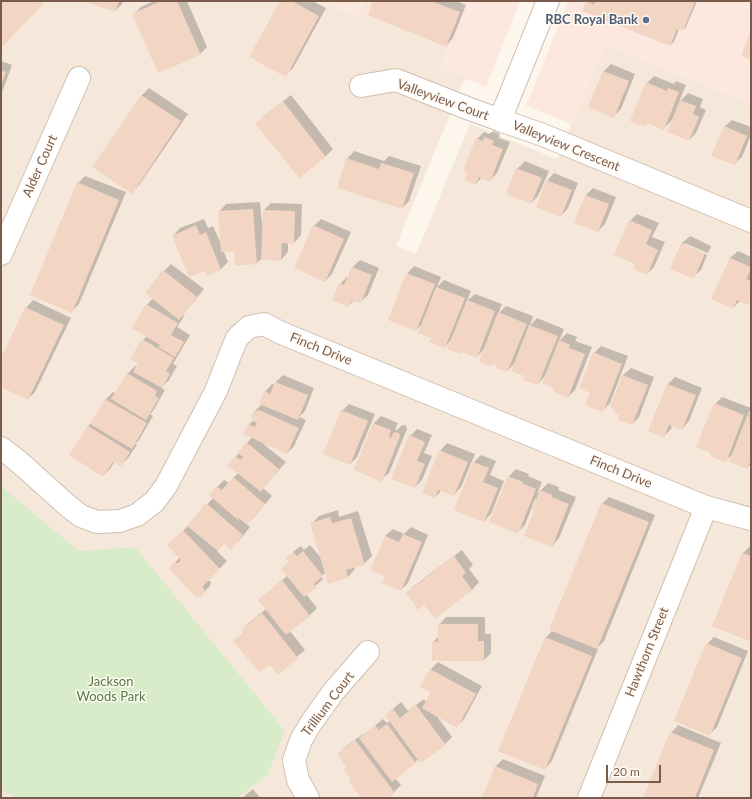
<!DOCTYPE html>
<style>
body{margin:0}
#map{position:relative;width:752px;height:799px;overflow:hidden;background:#fdf6ec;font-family:Lato,sans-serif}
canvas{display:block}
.frame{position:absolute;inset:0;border:2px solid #7a5c4d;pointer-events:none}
.scale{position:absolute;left:606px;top:765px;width:55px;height:18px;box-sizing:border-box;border:2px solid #7a5c4d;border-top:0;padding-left:5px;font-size:12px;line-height:14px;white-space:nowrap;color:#7a5c4d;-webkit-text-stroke:3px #fffaf3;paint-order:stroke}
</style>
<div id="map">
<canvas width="752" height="799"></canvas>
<div class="frame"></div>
<div class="scale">20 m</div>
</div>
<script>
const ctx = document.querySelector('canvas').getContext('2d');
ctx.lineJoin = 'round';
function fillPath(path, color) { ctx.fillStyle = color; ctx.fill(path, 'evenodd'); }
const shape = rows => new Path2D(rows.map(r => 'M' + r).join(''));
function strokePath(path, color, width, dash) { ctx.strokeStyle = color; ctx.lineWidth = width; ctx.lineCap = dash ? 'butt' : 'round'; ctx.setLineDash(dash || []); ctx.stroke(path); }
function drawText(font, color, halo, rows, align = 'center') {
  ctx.font = font + ' Lato,sans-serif'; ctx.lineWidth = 3; ctx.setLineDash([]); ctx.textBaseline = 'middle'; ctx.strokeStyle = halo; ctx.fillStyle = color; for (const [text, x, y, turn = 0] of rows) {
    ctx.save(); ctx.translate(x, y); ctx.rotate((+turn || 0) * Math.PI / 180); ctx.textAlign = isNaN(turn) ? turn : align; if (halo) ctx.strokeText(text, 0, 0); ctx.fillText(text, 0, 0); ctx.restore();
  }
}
const residential = shape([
 [1,1,318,1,358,17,365,1,467,1,440,68,465,78,396,246,416,254,470,124,557,159,605,44,751,104,751,798,1,798]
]);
const commercial = shape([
 [318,1,365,1,358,17],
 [467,1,520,1,486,87,440,68],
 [568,1,746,1,751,3,751,104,605,44,572,124,526,106]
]);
const green = shape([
 [1,486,79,551,135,547,285,731,267,776,236,798,17,798,1,790]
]);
const shadow = shape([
 [85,1,123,1,122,4,115,11],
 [154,1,187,1,207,47,200,54,134,14,141,7],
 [281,1,312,1,326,8,293,68,285,75],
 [374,1,456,1,466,5,453,38,446,46],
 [588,1,697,1,686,27,683,30,679,29,674,42,670,45,587,2],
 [1,61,12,65,1,95],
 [611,64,635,74,621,109,613,117,589,107,604,71],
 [654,76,674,84,676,81,686,85,679,102,688,93,703,99,700,107,706,110,696,133,689,140,673,119,664,128,648,122,645,126,647,83],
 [149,88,188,114,139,185,132,193,94,167,142,95],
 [291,95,333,149,326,156,299,177,257,123,264,116],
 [732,120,751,127,751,135,742,157,734,164,724,127],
 [493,131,500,133,499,138,510,142,497,173,490,180,482,177,476,184,469,172,477,139,484,132,489,134],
 [354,151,384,161,389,156,421,166,409,201,402,208,347,159],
 [525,161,549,171,538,196,531,203,517,169],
 [554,173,578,183,568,208,561,216,547,181],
 [85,176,126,192,79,304,72,311,78,183],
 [593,188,616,197,605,224,598,231,575,222,586,195],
 [260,202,262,223,263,223,264,210,271,203,302,204,301,235,294,243,288,242,288,252,281,260,261,259,257,263,236,265,235,250,223,250,228,262,221,269,207,275,205,270,173,236,180,228,204,219,208,228,213,226,221,244,219,212,226,204],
 [637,214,659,223,652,237,665,242,654,267,647,274,637,264,630,221],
 [321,219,351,232,332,274,325,281,314,226],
 [690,236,711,246,708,253,684,243,684,245,707,255,701,270,693,277,671,268,682,243],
 [738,251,751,257,751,300,748,303,741,300,733,308,713,299,730,258],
 [360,260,379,268,368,295,360,302,354,300,348,306,340,284,347,277,349,277,353,267],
 [171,264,204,289,183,315,184,316,177,327,190,335,173,364,177,366,169,380,161,388,165,390,153,411,150,414,153,416,139,440,135,444,137,445,128,458,121,465,115,461,110,469,103,476,70,455,88,426,91,423,106,399,113,392,116,394,128,373,135,366,137,367,139,363,143,340,147,336,147,305,153,298,164,271],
 [414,266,441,277,437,287,444,280,471,291,467,301,475,294,502,304,498,314,506,306,533,316,530,326,537,318,564,329,559,341,567,333,577,337,575,341,592,347,575,390,568,397,556,387,545,376,538,384,525,376,515,363,507,371,493,363,491,365,485,348,477,357,452,339,445,347,432,338,423,323,416,330,407,274],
 [33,300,71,318,35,392,28,399,1,386,1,360,26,308],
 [601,346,628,356,610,403,602,411,592,392,594,353],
 [631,368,654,377,639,417,632,424,621,415,617,409,611,407,623,375],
 [283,375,314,388,305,411,299,417,306,420,294,446,287,453,262,443,286,462,263,488,272,496,255,516,248,523,240,516,239,518,250,527,238,542,224,543,217,551,227,561,208,580,211,582,210,586,200,596,172,566,180,557,168,545,189,525,213,498,210,495,217,487,224,480,229,483,238,473,229,465,252,437,245,434,249,424,254,420,254,412,262,404,265,392,272,384,275,385,276,382],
 [675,377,702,388,689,421,682,429,672,425,671,429,664,436,649,431,668,384],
 [722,397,751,408,747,417,751,413,751,464,747,468,733,454,725,461,715,404],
 [349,404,375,414,357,457,350,464,342,411],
 [381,416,398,423,395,429,397,430,401,426,404,425,406,426,407,429,389,473,381,480,374,423],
 [417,429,432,435,424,453,432,456,422,480,415,487,410,436],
 [447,443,475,454,461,487,454,495,442,490,435,497,440,451],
 [481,455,496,461,490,475,504,481,491,514,484,521,455,509,474,462],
 [516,469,529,474,528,476,542,482,537,494,548,483,559,487,558,490,576,497,559,538,552,546,536,511,537,500,535,499,525,525,517,533,509,476],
 [609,497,655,515,604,641,597,648,598,649,552,761,545,769,545,638,553,630,602,504],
 [338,510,339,517,358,511,372,556,364,564,354,567,355,569,348,577,329,582,326,572,321,577,323,579,306,594,317,608,310,615,290,631,305,650,278,673,270,663,235,641,244,632,242,630,250,622,266,609,259,600,288,575,290,562,287,558,294,551,301,546,304,550,310,545,322,559,312,523,319,516],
 [411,527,428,535,408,583,401,590,386,576,385,536,393,529,404,534],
 [750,546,751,546,751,641,713,626,743,553],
 [462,550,473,565,469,569,479,582,472,590,424,604,407,593,414,586],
 [446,617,485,617,485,634,491,634,491,653,484,660,433,642,439,636,439,625],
 [714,637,748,651,717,727,710,734,707,644],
 [438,662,482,686,464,719,457,726,436,715,452,737,445,744,419,759,395,778,401,785,394,792,386,798,362,798,353,780,348,768,338,754,345,747,363,734,363,735,383,719,387,723,390,721,386,715,401,702,408,711,424,699,426,702,432,692,421,686,431,669],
 [678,725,721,743,698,798,644,798,671,733],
 [503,759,545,776,536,798,483,798,496,766],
 [253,789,260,798,242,798]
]);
const building = shape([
 [1,1,46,1,1,48],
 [83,1,119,1,115,12],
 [161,1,177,1,201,55,158,73,132,14],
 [280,1,292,1,319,16,286,77,249,57],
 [373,1,431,1,460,12,446,47,368,15],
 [586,1,594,5,596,1,695,1,683,31,677,29,670,46,582,11],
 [751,30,751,60,741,56],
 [1,70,6,72,1,85],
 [603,71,629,81,614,118,588,107],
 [646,82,667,91,668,88,679,92,664,130,647,123,645,127,630,121],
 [141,95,181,121,132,194,92,167],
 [680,100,696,106,693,114,699,117,689,141,667,132],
 [283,101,326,157,299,178,255,123],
 [724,126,747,136,735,165,711,156],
 [484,137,494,141,492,145,503,149,490,182,479,177,476,185,465,180,468,173,463,171,476,138,483,141],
 [346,158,379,169,381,163,414,173,402,209,337,188],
 [516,168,542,178,531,204,506,194],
 [546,180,572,190,561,217,536,207],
 [77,182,119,200,72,313,30,295],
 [585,195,609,204,598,232,574,223],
 [253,209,257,264,235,266,234,251,221,252,218,211],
 [263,210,295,211,294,244,282,243,281,261,261,260],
 [629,220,652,230,646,244,658,250,647,275,633,269,635,264,614,255],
 [196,225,200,235,206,232,221,270,207,276,205,271,189,277,172,236],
 [313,225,344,239,325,282,294,268],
 [681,243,705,253,694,279,670,269],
 [730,258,751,267,751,269,746,279,751,281,751,298,748,305,737,300,733,309,711,299],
 [352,267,372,275,361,303,352,300,348,307,332,300,339,283,344,285],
 [163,270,197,297,179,320,145,293],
 [406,273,435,284,416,331,388,320],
 [436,287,465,298,445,348,429,342,431,338,418,333],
 [467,300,495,311,477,358,462,352,461,354,447,349],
 [146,304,178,323,171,335,184,342,175,357,158,347,160,345,132,328],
 [25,307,64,325,28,400,1,387,1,358],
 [498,312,527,324,507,372,496,368,497,366,492,364,491,367,479,361],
 [529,325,558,336,538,385,523,380,524,376,511,371],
 [142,339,174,358,166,371,170,374,162,388,133,372,138,363,130,359],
 [559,340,570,345,569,348,585,354,568,398,553,392,554,388,542,383],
 [593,352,622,364,603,412,585,405,590,393,579,388],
 [127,373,157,391,155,396,159,398,146,420,111,399],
 [622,375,648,385,632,425,618,420,619,415,614,413,615,409,610,407],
 [275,382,308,395,298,420,259,404,264,391,270,394],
 [667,384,696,395,682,430,669,425,664,437,648,431],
 [105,399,147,423,132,449,90,424],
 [714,403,744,415,726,463,710,456,711,453,696,447],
 [259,410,299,428,287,454,243,434,248,424,255,427,257,423,253,421,251,416,253,412],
 [341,410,368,421,350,465,323,454],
 [747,416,751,417,751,460,747,469,729,462],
 [373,423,391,430,389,437,391,438,393,433,396,432,399,433,400,436,382,482,354,470],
 [88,426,130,452,121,466,113,462,103,477,69,455],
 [409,435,425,442,417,461,425,464,415,488,391,479],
 [246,442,279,469,261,492,227,465,235,456,241,460,243,457,238,453],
 [439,450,468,462,454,496,438,490,435,498,422,493],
 [473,462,489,468,483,482,498,488,484,522,454,510],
 [508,476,523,482,522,483,536,489,518,534,489,522],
 [233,477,265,504,248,524,240,517,238,520,209,495,216,486,222,490],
 [540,490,552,495,552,497,569,504,552,547,524,536,534,511,532,510],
 [206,503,243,535,231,550,224,544,218,551,187,526],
 [601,503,649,522,597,649,549,630],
 [330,517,332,523,351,518,365,565,346,570,348,578,328,584,310,523],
 [183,530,220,569,202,587,204,589,204,594,201,597,196,597,170,570,171,566,173,563,178,563,181,560,167,545],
 [403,534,422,542,401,591,382,583,385,576,370,570,385,536,399,542],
 [303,551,323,576,314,584,317,587,304,597,281,569,289,562,286,558,293,552,297,556],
 [742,553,751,556,751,642,712,626],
 [454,556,466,573,462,576,472,590,435,619,424,605,418,610,406,593],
 [282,580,310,616,286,635,258,600],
 [262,613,298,658,278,675,270,665,259,672,233,641,244,632,241,630],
 [438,624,478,624,478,641,484,641,484,661,432,661,432,641,438,642],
 [545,637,592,656,545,770,498,751],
 [706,643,742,658,710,736,674,721],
 [430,669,476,694,457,728,422,708,431,692,420,687],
 [416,705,446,745,420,763,385,715,393,709,400,718],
 [387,724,416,763,392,782,359,738,375,725,379,730],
 [670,732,714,750,695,798,643,798],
 [355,740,395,793,388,798,361,798,349,782,351,780,344,770,347,768,337,754],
 [495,766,538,784,533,798,482,798]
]);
const minor = shape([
 [548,1,500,120,543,135,751,221],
 [361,86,396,80,467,108,500,120],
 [1,254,79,78],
 [1,448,18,461,68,506,81,516,97,522,120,521,137,515,154,502,166,486,216,391,230,355,237,338,249,327,264,324,279,332,706,507,751,519],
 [308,798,298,780,294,760,301,740,311,723,334,691,368,652],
 [589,798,706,507]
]);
const markers = [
 [646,20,4,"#5c6f8a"]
];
const serviceNames = [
 ["RBC Royal Bank",638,20]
];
const streetNames = [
 ["Valleyview Court",443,100,20],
 ["Valleyview Crescent",566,146,22],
 ["Alder Court",40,166,-66],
 ["Finch Drive",321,349,22],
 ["Finch Drive",621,472,22],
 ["Hawthorn Street",647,652,-68],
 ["Trillium Court",328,704,-53]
];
const parkNames = [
 ["Jackson",111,682],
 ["Woods Park",111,697]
];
fillPath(residential, '#f5e8da');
fillPath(commercial, '#fde8e0');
fillPath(green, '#d8ecc9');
fillPath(shadow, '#0003');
fillPath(building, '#f3d5c3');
strokePath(minor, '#d1beb0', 24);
strokePath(minor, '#fff', 22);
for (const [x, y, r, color] of markers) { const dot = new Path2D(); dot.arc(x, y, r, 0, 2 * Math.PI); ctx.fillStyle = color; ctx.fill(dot); strokePath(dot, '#fffaf3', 1.5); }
drawText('bold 13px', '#4e5e75', '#fffaf3', serviceNames, 'right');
drawText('13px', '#7a5c4d', '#fffaf3', streetNames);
drawText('13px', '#537a41', '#fffaf3', parkNames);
</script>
